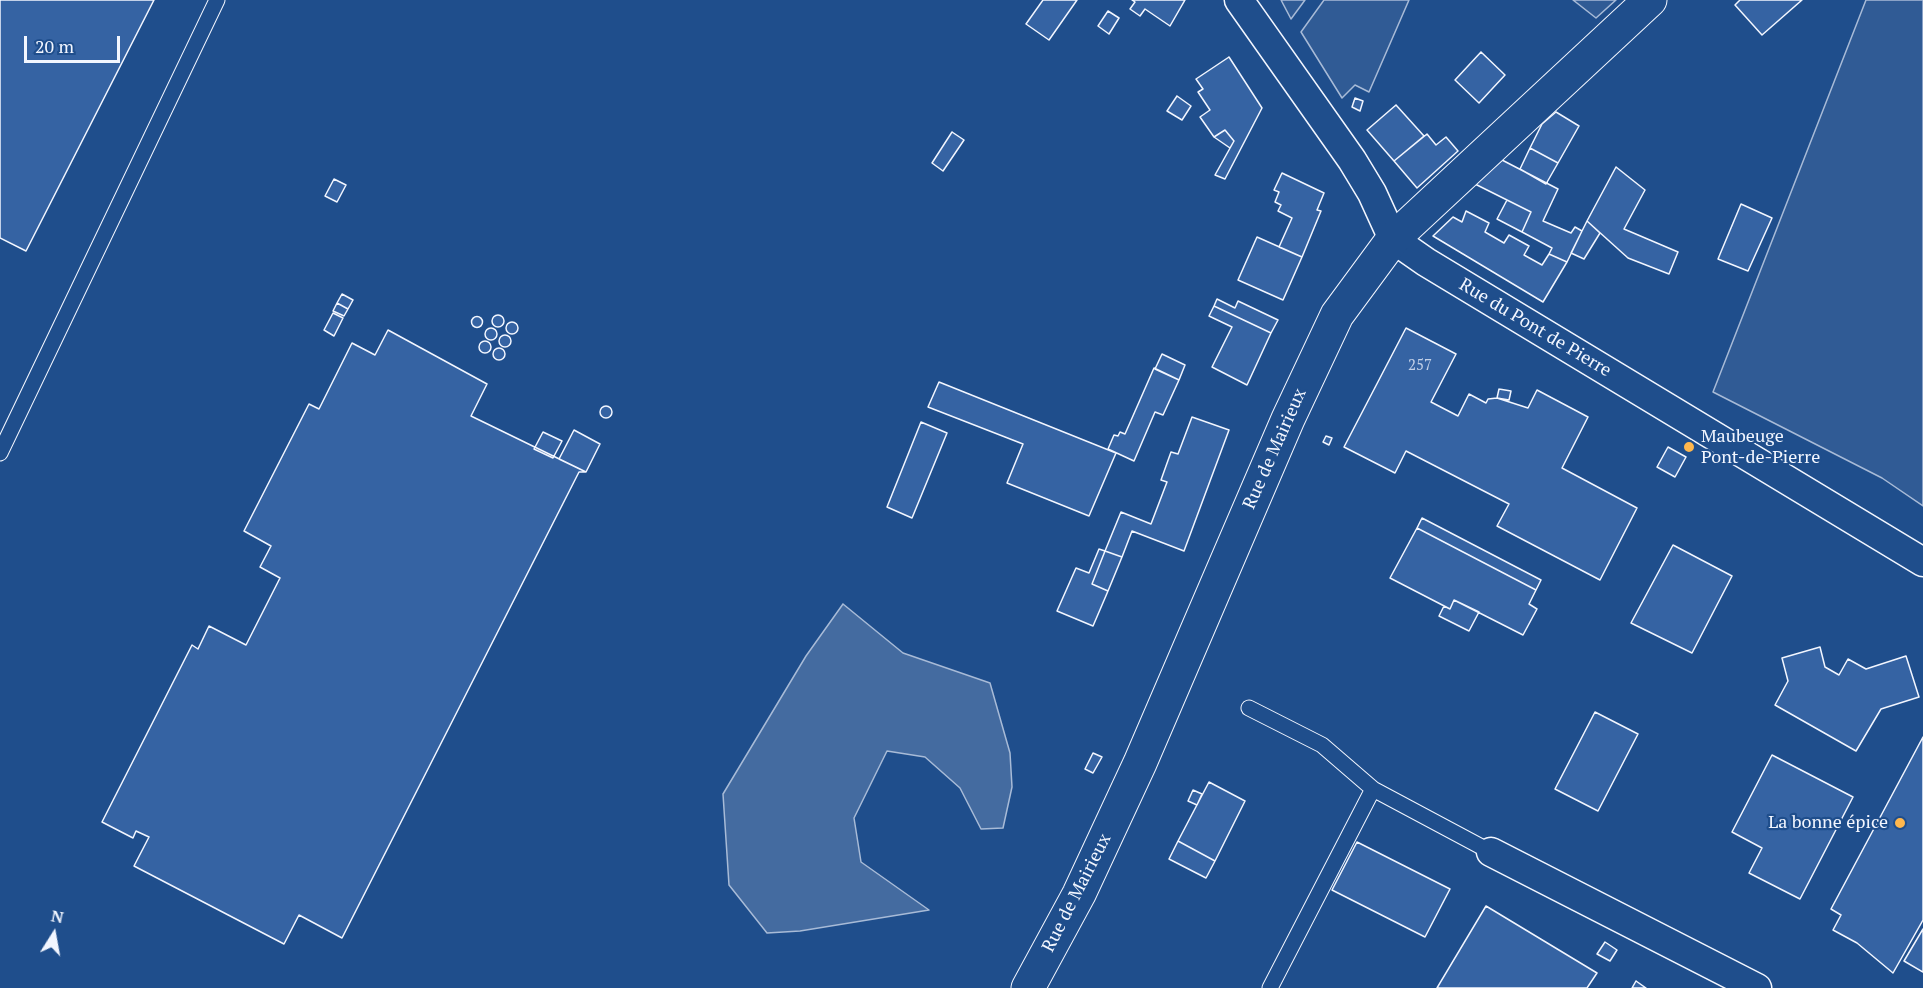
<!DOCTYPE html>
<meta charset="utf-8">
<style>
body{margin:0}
#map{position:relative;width:1923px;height:988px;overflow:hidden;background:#1f4e8c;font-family:"PT Serif",serif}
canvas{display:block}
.north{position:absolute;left:24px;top:904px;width:60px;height:60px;-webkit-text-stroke:4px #1f4e8c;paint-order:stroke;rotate:11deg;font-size:16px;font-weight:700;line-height:24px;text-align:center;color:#f2f6ff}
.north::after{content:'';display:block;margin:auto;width:21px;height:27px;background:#f2f6ff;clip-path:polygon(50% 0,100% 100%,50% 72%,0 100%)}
.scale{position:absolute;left:24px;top:36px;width:96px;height:27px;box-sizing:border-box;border:3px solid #f2f6ff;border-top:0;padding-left:8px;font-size:18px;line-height:21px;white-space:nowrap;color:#f2f6ff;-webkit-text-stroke:4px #1f4e8c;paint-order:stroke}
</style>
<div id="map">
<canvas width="1923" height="988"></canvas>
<div class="north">N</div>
<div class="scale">20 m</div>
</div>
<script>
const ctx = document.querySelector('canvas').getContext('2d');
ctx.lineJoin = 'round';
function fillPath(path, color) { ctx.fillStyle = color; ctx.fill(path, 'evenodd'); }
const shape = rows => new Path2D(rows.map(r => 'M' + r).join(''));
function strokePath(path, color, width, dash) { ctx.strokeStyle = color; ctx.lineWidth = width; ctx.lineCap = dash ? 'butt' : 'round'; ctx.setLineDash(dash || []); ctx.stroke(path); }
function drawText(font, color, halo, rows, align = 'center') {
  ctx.font = font + ' "PT Serif",serif'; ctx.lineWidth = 4.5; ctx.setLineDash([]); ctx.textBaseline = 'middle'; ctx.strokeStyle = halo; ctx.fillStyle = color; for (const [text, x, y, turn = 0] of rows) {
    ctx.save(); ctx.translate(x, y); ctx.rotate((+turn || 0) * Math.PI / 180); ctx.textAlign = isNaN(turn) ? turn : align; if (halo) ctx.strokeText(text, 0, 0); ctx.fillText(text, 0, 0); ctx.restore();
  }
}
const built = shape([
 [1281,0,1305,0,1291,19,1281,0],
 [1324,0,1409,0,1369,92,1355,85,1342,98,1301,32,1324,0],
 [1573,0,1616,0,1596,18,1573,0],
 [1866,0,1923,0,1923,506,1882,478,1713,392,1866,0]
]);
const water = shape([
 [843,604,903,653,990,683,1010,753,1012,787,1003,828,981,829,960,788,925,757,887,751,854,818,861,862,929,910,800,931,767,933,729,885,723,794,806,656,843,604]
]);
const building = shape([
 [0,0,154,0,26,251,0,238,0,0],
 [1043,0,1077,0,1049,40,1026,24,1043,0],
 [1132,0,1185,0,1170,26,1145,9,1140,16,1130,9,1135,2,1132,0],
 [1740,0,1802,0,1762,35,1735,5,1740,0],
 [1108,11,1119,18,1109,34,1098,26,1108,11],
 [1481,52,1505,75,1479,103,1455,80,1481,52],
 [1229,57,1262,108,1225,179,1215,175,1234,141,1225,130,1214,137,1200,117,1210,110,1198,92,1203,89,1196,79,1229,57],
 [1177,96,1191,106,1182,120,1167,111,1177,96],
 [1355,98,1363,101,1360,111,1352,107,1355,98],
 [1396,105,1424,136,1394,161,1367,130,1396,105],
 [1556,112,1579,126,1558,163,1530,148,1542,124,1556,112],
 [1225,130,1234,141,1230,148,1214,137,1225,130],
 [952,132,964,140,943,171,932,163,952,132],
 [1427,134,1436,145,1446,137,1458,151,1417,188,1394,161,1427,134],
 [1530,148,1558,163,1546,184,1520,169,1530,148],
 [1502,160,1558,189,1543,221,1571,233,1575,227,1582,231,1567,262,1549,254,1552,248,1522,232,1531,212,1475,184,1502,160],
 [1616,167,1645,190,1624,229,1678,252,1669,274,1628,258,1587,221,1616,167],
 [1282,173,1324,193,1317,210,1321,211,1302,257,1279,247,1292,218,1278,211,1281,205,1275,202,1279,192,1274,190,1282,173],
 [334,179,346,185,337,202,325,196,334,179],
 [1507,200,1531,212,1522,232,1497,219,1507,200],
 [1741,204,1772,218,1748,271,1718,259,1741,204],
 [1466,211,1489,223,1485,232,1504,243,1509,235,1529,246,1524,255,1542,265,1549,254,1567,262,1543,302,1433,236,1453,217,1462,222,1466,211],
 [1587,221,1600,233,1584,259,1571,253,1587,221],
 [1257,237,1302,257,1283,300,1238,280,1257,237],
 [342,294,353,300,348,309,337,303,342,294],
 [1217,299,1235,308,1238,301,1278,320,1271,333,1214,306,1217,299],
 [337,303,348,309,344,316,333,311,337,303],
 [1214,306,1271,333,1247,385,1212,367,1232,327,1209,316,1214,306],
 [333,313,343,318,334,336,324,330,333,313],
 '492 321a6 6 0 1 1 12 0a6 6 0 1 1-12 0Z',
 '471.5 322a5.5 5.5 0 1 1 11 0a5.5 5.5 0 1 1-11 0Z',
 '506 328a6 6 0 1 1 12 0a6 6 0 1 1-12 0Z',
 [1406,328,1456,354,1431,402,1458,416,1469,394,1486,403,1488,399,1497,398,1528,408,1537,390,1588,417,1562,468,1637,508,1600,580,1497,526,1509,504,1406,451,1395,473,1344,447,1406,328],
 '485 334a6 6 0 1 1 12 0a6 6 0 1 1-12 0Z',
 [388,330,487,384,471,416,586,472,579,472,342,938,299,915,284,944,134,866,149,837,136,831,133,838,102,822,192,645,198,649,209,626,246,645,280,578,260,567,271,546,244,531,309,404,319,409,352,343,375,355,388,330],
 '499 341a6 6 0 1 1 12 0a6 6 0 1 1-12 0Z',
 '479 347a6 6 0 1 1 12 0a6 6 0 1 1-12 0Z',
 '493 354a6 6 0 1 1 12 0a6 6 0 1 1-12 0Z',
 [1162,354,1185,365,1179,380,1155,369,1162,354],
 [1154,368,1179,380,1163,415,1155,412,1134,461,1108,449,1114,435,1118,436,1120,432,1125,434,1154,368],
 [939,382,1116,453,1089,516,1007,483,1023,444,928,407,939,382],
 [1499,389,1511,391,1509,400,1497,398,1499,389],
 '600 412a6 6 0 1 1 12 0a6 6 0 1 1-12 0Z',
 [1192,417,1229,430,1184,551,1132,531,1122,557,1105,551,1121,512,1151,524,1167,482,1161,480,1171,452,1178,454,1192,417],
 [921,422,947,433,912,518,887,507,921,422],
 [574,430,600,444,586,472,559,459,574,430],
 [543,432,562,441,553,458,534,449,543,432],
 [1326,436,1332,438,1329,445,1323,442,1326,436],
 [1668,447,1686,457,1675,477,1657,467,1668,447],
 [1422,518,1541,580,1536,590,1417,528,1422,518],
 [1417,528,1536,590,1529,604,1537,609,1523,635,1454,600,1450,609,1390,578,1417,528],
 [1673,545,1732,576,1692,653,1631,623,1673,545],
 [1099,549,1105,551,1092,584,1108,591,1093,626,1057,611,1076,568,1089,573,1099,549],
 [1105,551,1122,557,1108,591,1092,584,1105,551],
 [1454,600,1479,612,1469,631,1439,616,1444,606,1450,609,1454,600],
 [1820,647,1825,667,1839,675,1848,659,1866,669,1906,656,1919,697,1881,709,1856,751,1775,705,1788,681,1782,658,1820,647],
 [1595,712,1638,734,1598,811,1555,789,1595,712],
 [1923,737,1923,920,1893,973,1857,943,1833,930,1841,915,1831,909,1923,737],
 [1093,753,1102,757,1093,773,1085,769,1093,753],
 [1772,755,1853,797,1800,899,1749,873,1762,848,1732,832,1772,755],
 [1209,782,1245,801,1215,861,1178,841,1209,782],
 [1193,790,1202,794,1197,805,1188,801,1193,790],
 [1178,841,1215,861,1206,878,1169,859,1178,841],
 [1357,842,1450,889,1425,937,1332,890,1357,842],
 [1486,906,1597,973,1587,988,1437,988,1486,906],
 [1923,929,1923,972,1904,961,1923,929],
 [1605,942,1617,950,1610,961,1597,954,1605,942],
 [1636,981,1646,988,1632,988,1636,981]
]);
const lane = shape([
 [0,453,217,0],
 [1249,708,1322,745,1373,789,1491,852],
 [1270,988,1373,789]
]);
const street = shape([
 [1239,0,1352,160,1372,193,1393,239,1426,262,1923,562],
 [1491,852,1757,988]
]);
const secondary = shape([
 [1028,988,1079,894,1140,763,1288,419,1337,315,1393,239,1650,0]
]);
const markers = [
 [1689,447,6,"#ffb74d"],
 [1900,823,6,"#ffb74d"]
];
const numberNames = [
 ["257",1420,366]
];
const streetNames = [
 ["Rue du Pont de Pierre",1535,328,31],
 ["Rue de Mairieux",1275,449,-66],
 ["Rue de Mairieux",1077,893,-63]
];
const poiNames = [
 ["Maubeuge",1701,437],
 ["Pont-de-Pierre",1701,458],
 ["La bonne épice",1888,823,"right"]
];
fillPath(built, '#305b95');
strokePath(built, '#a8bbd7', 1.5);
fillPath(water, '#446ba0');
strokePath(water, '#a8bbd7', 1.5);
fillPath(building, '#3563a3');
strokePath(building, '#f2f6ff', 1.5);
strokePath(lane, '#f2f6ff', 17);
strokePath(street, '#f2f6ff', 31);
strokePath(secondary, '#f2f6ff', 35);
strokePath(lane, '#1f4e8c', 15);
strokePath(street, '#1f4e8c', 28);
strokePath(secondary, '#1f4e8c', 33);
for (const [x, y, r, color] of markers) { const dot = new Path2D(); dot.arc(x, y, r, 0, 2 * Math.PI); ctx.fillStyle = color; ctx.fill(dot); strokePath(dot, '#1f4e8c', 2); }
drawText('15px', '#c3d1e8', null, numberNames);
drawText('18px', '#f2f6ff', '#1f4e8c', streetNames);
drawText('18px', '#f2f6ff', '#1f4e8c', poiNames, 'left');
</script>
